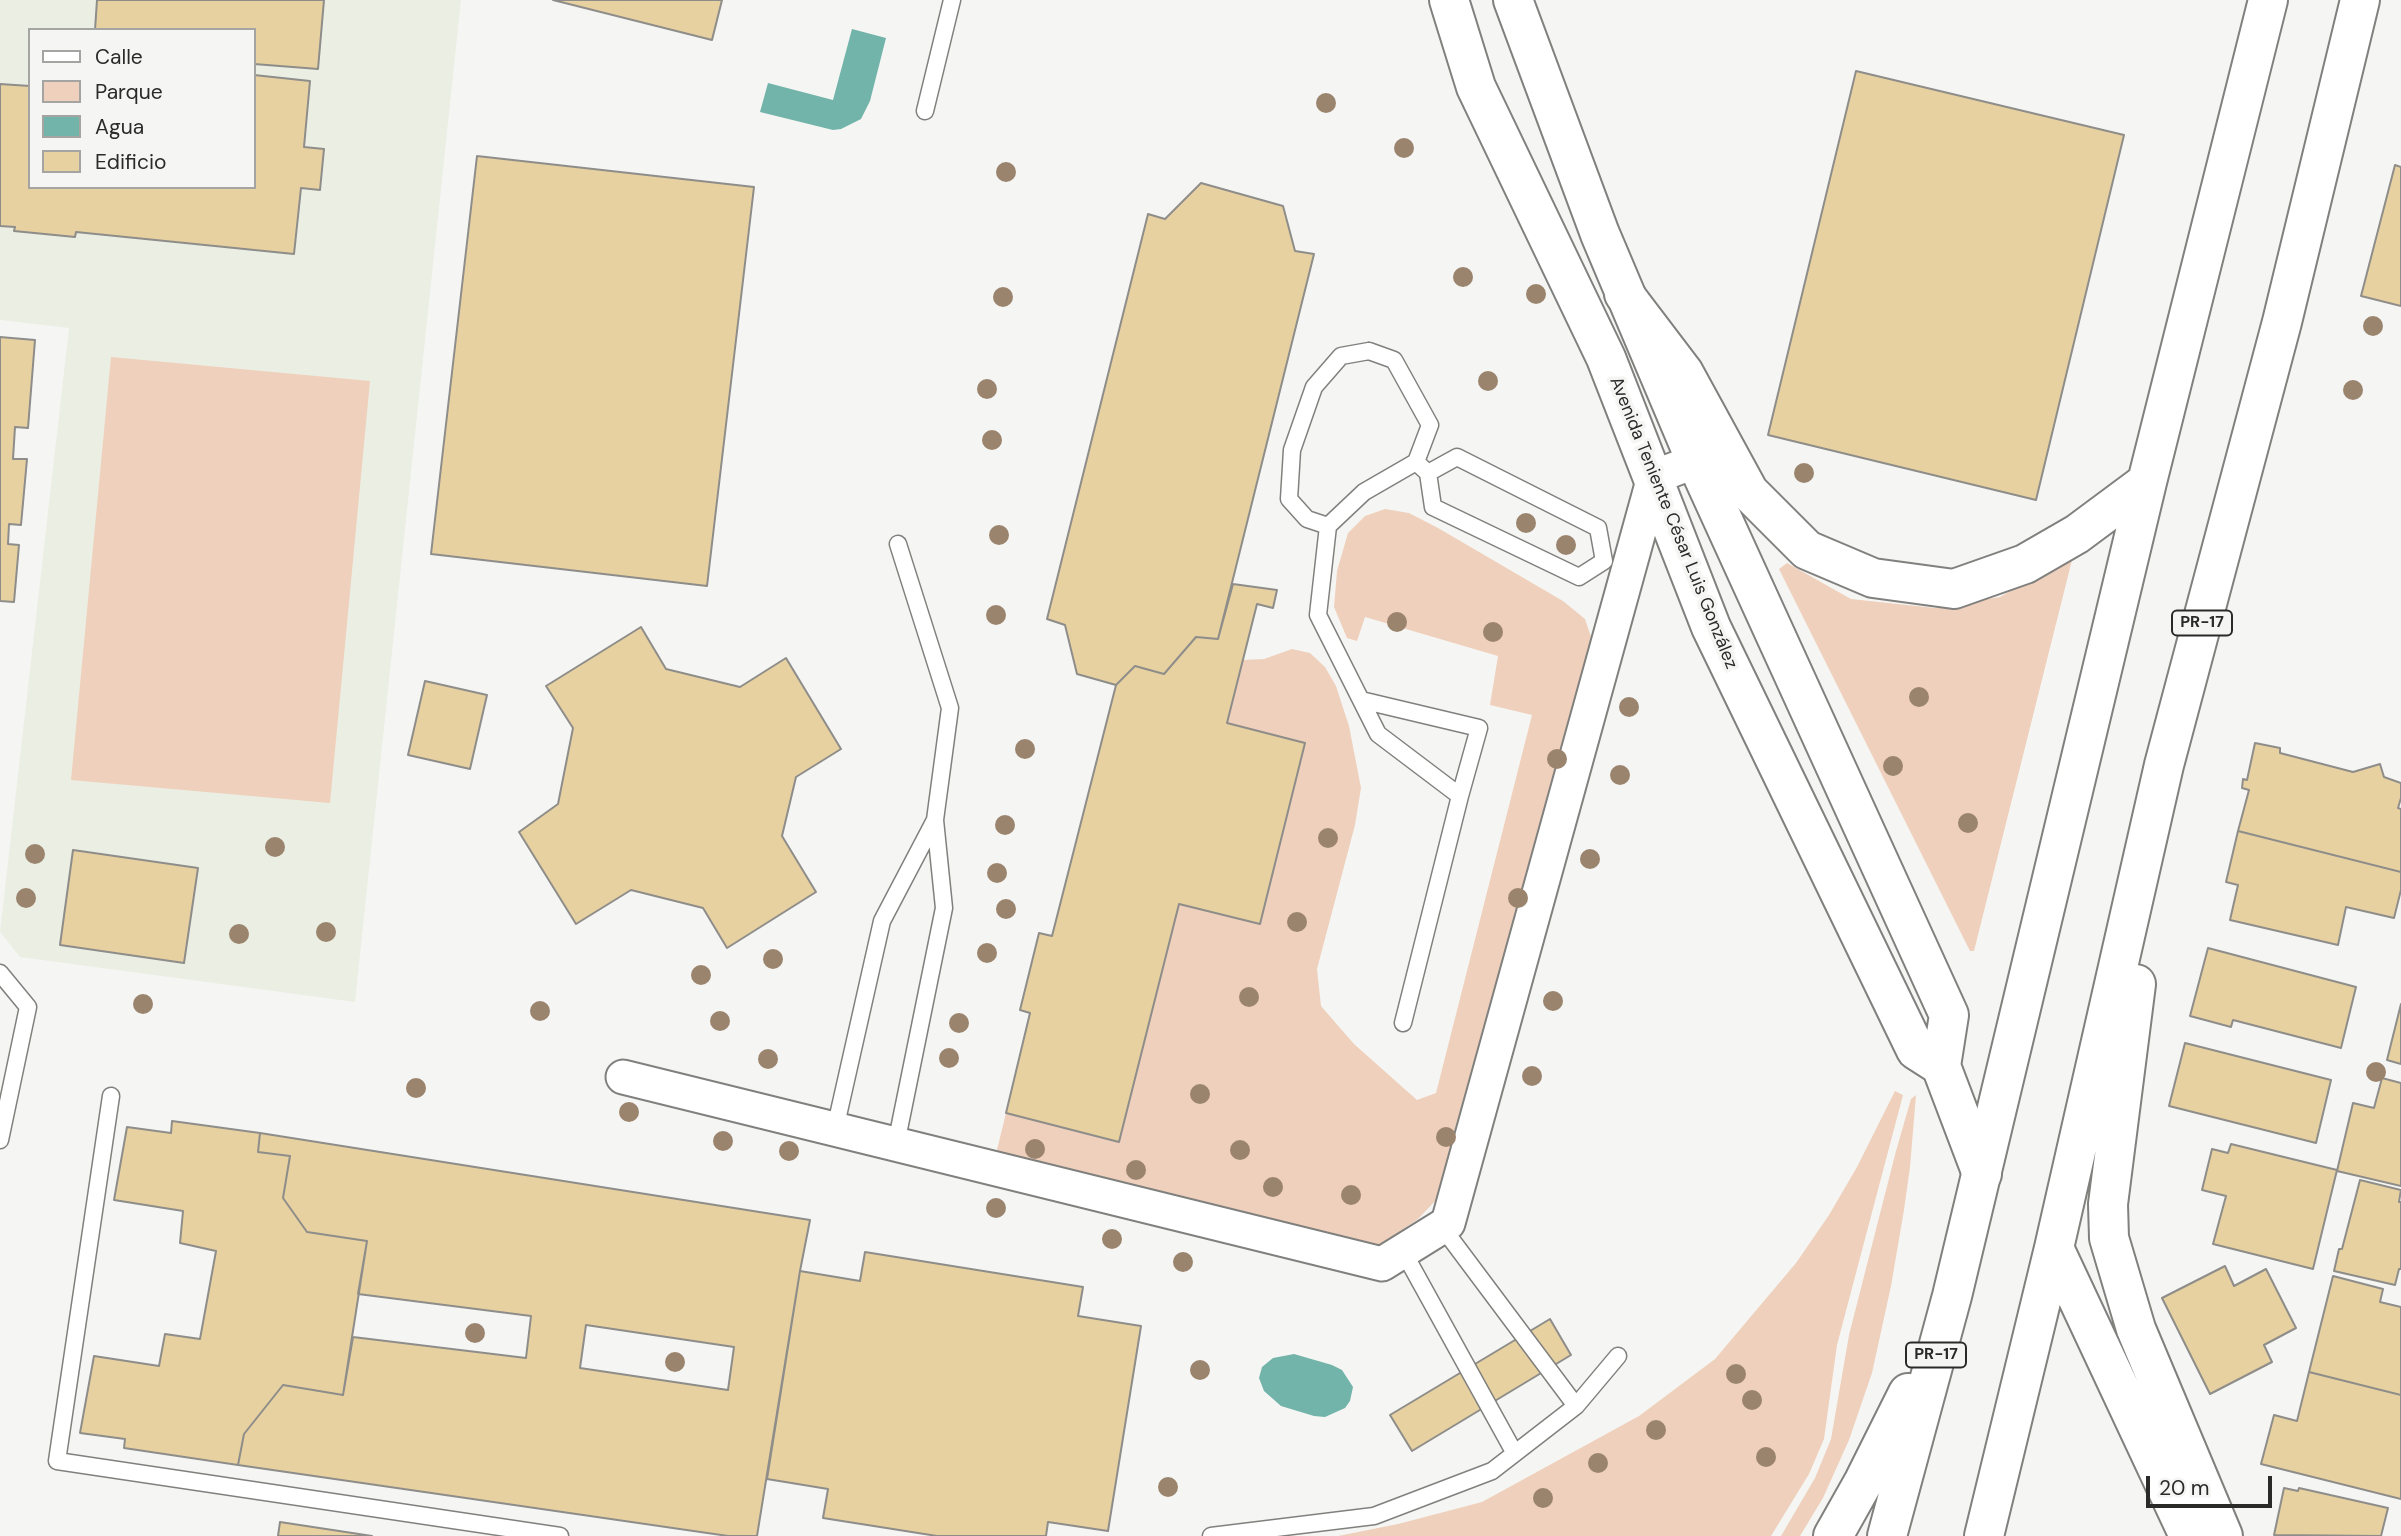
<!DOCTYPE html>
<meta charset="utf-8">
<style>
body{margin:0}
#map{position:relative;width:2401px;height:1536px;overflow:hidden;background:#f5f6f3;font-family:"DM Sans",sans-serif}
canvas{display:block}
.legend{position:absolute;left:28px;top:28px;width:228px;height:161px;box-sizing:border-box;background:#f5f6f3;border:2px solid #a4a5a2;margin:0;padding:9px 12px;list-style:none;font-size:21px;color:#2a2b29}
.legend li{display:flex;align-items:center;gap:14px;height:35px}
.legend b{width:35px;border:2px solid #a4a5a2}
.scale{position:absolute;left:2146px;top:1476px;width:126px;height:32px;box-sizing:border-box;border:4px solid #2a2b29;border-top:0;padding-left:9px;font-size:21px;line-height:24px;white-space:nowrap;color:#2a2b29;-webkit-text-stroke:5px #f5f6f3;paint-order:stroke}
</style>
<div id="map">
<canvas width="2401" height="1536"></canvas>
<ul class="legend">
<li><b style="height:9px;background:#fff"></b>Calle</li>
<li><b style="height:19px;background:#efd0bc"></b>Parque</li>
<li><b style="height:19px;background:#72b3aa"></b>Agua</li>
<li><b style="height:19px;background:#e7d1a1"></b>Edificio</li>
</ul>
<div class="scale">20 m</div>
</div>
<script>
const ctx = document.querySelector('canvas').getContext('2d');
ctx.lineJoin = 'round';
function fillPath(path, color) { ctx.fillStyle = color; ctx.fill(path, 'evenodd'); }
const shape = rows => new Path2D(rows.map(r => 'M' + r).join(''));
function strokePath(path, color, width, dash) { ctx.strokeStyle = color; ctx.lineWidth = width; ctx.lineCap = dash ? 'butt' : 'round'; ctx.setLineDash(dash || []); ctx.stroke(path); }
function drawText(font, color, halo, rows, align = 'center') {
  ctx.font = font + ' "DM Sans",sans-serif'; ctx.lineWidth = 7; ctx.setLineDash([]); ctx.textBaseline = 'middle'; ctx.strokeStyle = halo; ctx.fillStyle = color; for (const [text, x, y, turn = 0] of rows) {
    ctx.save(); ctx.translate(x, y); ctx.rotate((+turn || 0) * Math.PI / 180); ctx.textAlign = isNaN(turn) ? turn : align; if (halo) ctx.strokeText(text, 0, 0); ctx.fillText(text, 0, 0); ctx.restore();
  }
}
const built = shape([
 [0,0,461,0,355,1002,20,957,0,932,69,328,0,320],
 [30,30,254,30,254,187,30,187]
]);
const green = shape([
 [111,357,370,381,330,803,71,780],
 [1385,509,1409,513,1438,528,1563,601,1585,619,1592,640,1447,1178,1438,1198,1418,1219,1375,1248,995,1158,1006,1113,1119,1142,1179,904,1260,924,1305,743,1227,723,1242,660,1264,659,1292,649,1310,653,1325,667,1336,686,1349,726,1361,788,1355,825,1317,969,1321,1006,1354,1044,1417,1100,1436,1093,1532,715,1490,705,1498,656,1365,617,1357,641,1347,638,1334,607,1337,571,1348,533,1365,516],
 [2074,552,1974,951,1970,951,1779,569,1787,563,1851,599,1935,608,2000,597],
 [1895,1091,1903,1095,1837,1345,1824,1439,1809,1474,1771,1536,1338,1536,1398,1524,1482,1502,1639,1416,1715,1359,1796,1263,1829,1215,1857,1167],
 [1916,1095,1910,1167,1904,1210,1891,1286,1872,1373,1849,1440,1823,1498,1800,1536,1781,1536,1815,1478,1831,1439,1849,1335,1896,1151,1911,1099]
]);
const water = shape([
 [852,29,886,38,870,101,861,119,841,129,833,130,760,112,768,83,833,100],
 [1294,1354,1332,1365,1342,1370,1353,1387,1350,1401,1345,1408,1325,1417,1314,1416,1281,1406,1264,1391,1259,1378,1262,1367,1273,1358]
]);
const building = shape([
 [97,0,324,0,318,69,254,64,254,30,95,30,97,0],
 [553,0,722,0,712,40,553,0],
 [1856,71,2124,135,2036,500,1768,435,1856,71],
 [254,75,310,81,304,147,324,149,320,190,301,188,294,254,76,232,75,237,14,231,15,227,0,226,0,84,30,86,30,187,254,187,254,75],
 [477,156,754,187,707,586,431,554,477,156],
 [2395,165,2401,167,2401,306,2361,296,2395,165],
 [1201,183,1283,206,1295,251,1314,254,1218,639,1196,637,1164,674,1135,666,1116,685,1077,674,1065,625,1047,619,1148,214,1165,219,1201,183],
 [0,337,35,340,28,428,15,427,13,459,27,459,21,525,9,524,8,544,19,545,14,602,0,601,0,337],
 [1233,584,1277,590,1273,608,1257,604,1227,723,1305,743,1260,924,1179,904,1119,1142,1006,1113,1030,1013,1020,1010,1039,933,1052,936,1116,685,1135,666,1164,674,1196,637,1218,639,1233,584],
 [641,627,666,669,740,687,786,658,841,749,796,777,782,836,816,892,727,948,703,908,631,890,576,924,519,832,558,804,573,728,546,686,641,627],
 [425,681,487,695,470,769,408,755,425,681],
 [2255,743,2280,748,2280,753,2353,772,2380,764,2384,777,2401,783,2401,798,2398,808,2401,809,2401,872,2238,831,2249,790,2242,788,2243,779,2247,780,2255,743],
 [2238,831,2401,872,2401,890,2394,918,2346,907,2338,945,2230,920,2238,885,2226,882,2238,831],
 [73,850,198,868,184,963,60,945,73,850],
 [2208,948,2356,987,2341,1048,2233,1020,2231,1027,2190,1016,2208,948],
 [2401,1004,2401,1064,2387,1060,2401,1004],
 [2185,1043,2331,1080,2316,1143,2169,1106,2185,1043],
 [2382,1078,2401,1083,2401,1186,2337,1171,2353,1103,2374,1108,2382,1078],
 [172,1121,260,1133,258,1152,290,1156,283,1198,307,1232,367,1241,343,1395,283,1385,244,1434,238,1465,124,1448,125,1439,80,1433,94,1356,159,1366,165,1334,200,1339,216,1251,180,1243,183,1211,114,1200,127,1127,171,1133,172,1121],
 [260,1133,810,1220,800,1271,757,1536,728,1536,238,1465,244,1434,283,1385,343,1395,353,1337,526,1358,531,1316,358,1294,367,1241,307,1232,283,1198,290,1156,258,1152,260,1133],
 [586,1325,734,1347,728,1390,580,1368,586,1325],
 [2231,1144,2337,1170,2313,1269,2213,1244,2226,1196,2202,1190,2212,1149,2228,1153,2231,1144],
 [2360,1180,2401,1190,2399,1202,2401,1202,2401,1269,2399,1269,2395,1285,2334,1271,2339,1249,2342,1249,2360,1180],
 [865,1252,1083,1287,1078,1316,1141,1326,1108,1531,1048,1522,1046,1536,937,1536,823,1518,828,1489,767,1479,800,1271,860,1281,865,1252],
 [2225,1266,2234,1286,2266,1269,2296,1328,2264,1345,2272,1362,2210,1394,2162,1298,2225,1266],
 [2333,1276,2383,1289,2380,1302,2401,1307,2401,1395,2309,1372,2333,1276],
 [1550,1319,1571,1355,1412,1451,1390,1415,1550,1319],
 [2309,1372,2401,1395,2401,1499,2261,1464,2274,1415,2297,1421,2309,1372],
 [2284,1488,2298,1491,2299,1488,2388,1508,2381,1536,2274,1535,2284,1488],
 [280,1522,372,1536,278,1536,280,1522]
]);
const lane = shape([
 [925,111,952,0],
 [1369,351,1394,360,1430,425,1416,462,1364,492,1328,526,1307,519,1289,499,1292,450,1314,387,1341,356,1369,351],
 [1416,462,1428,473,1433,507,1579,577,1604,561,1598,528,1457,457,1428,473],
 [1328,526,1318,615,1378,734,1460,796,1403,1023],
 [898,544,950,708,935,820],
 [1361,700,1479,728,1460,796],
 [0,973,28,1007,0,1140],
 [111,1096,57,1461,560,1536],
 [835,1129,882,921,935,820,944,908,896,1144],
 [1442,1227,1576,1406],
 [1403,1251,1514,1452],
 [1211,1536,1374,1516,1492,1471,1576,1406,1618,1356]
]);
const street = shape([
 [623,1077,1382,1264,1448,1223,1654,477,1696,461]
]);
const secondary = shape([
 [1449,0,1476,87,1606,358,1711,627,1916,1050,1941,1066],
 [1513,0,1600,234,1696,461,1949,1015,1941,1066,1982,1174]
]);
const highway = shape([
 [1624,294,1684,373,1749,492,1807,550,1873,578,1954,589,2025,564,2077,534,2147,482],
 [2136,984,2108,1204,2109,1238,2136,1329,2223,1536],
 [2054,1248,2189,1536],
 [1833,1536,1864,1481,1908,1393],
 [1887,1536,1952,1296,2147,482,2268,0],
 [1984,1536,2054,1248,2164,765,2282,322,2360,0]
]);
const trees = [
 [1326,103],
 [1404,148],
 [1006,172],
 [1463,277],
 [1536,294],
 [1003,297],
 [2373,326],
 [1488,381],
 [987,389],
 [2353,390],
 [992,440],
 [1804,473],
 [1526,523],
 [999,535],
 [1566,545],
 [996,615],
 [1397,622],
 [1493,632],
 [1919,697],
 [1629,707],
 [1025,749],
 [1557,759],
 [1893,766],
 [1620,775],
 [1968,823],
 [1005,825],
 [1328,838],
 [275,847],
 [35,854],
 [1590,859],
 [997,873],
 [26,898],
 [1518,898],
 [1006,909],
 [1297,922],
 [326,932],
 [239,934],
 [987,953],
 [773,959],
 [701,975],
 [1249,997],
 [1553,1001],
 [143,1004],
 [540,1011],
 [720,1021],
 [959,1023],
 [949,1058],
 [768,1059],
 [2376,1072],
 [1532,1076],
 [416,1088],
 [1200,1094],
 [629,1112],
 [1446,1137],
 [723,1141],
 [1035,1149],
 [1240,1150],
 [789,1151],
 [1136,1170],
 [1273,1187],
 [1351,1195],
 [996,1208],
 [1112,1239],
 [1183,1262],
 [475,1333],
 [675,1362],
 [1200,1370],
 [1736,1374],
 [1752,1400],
 [1656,1430],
 [1766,1457],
 [1598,1463],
 [1168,1487],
 [1543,1498]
];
const shields = [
 [2202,623,60],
 [1936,1355,60]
];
const shieldNames = [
 ["PR-17",2202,623],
 ["PR-17",1936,1355]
];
const streetNames = [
 ["Avenida Teniente César Luis González",1673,523,68]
];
fillPath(built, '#ebeee3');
fillPath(green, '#efd0bc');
fillPath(water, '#72b3aa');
fillPath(building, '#e7d1a1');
strokePath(building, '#8e8d8a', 2);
strokePath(lane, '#80817e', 19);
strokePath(street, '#80817e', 37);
strokePath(secondary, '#80817e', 42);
strokePath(highway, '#80817e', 42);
strokePath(lane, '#fff', 16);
strokePath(street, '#fff', 33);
strokePath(secondary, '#fff', 38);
strokePath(highway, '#fff', 38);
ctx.fillStyle = '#9b846e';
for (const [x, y] of trees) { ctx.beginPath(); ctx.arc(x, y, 10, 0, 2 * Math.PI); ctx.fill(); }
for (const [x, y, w] of shields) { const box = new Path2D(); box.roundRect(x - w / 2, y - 12.5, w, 25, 5); ctx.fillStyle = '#f5f6f3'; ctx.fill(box); strokePath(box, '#2a2b29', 2); }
drawText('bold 16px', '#2a2b29', null, shieldNames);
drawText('18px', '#2a2b29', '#f5f6f3', streetNames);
</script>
